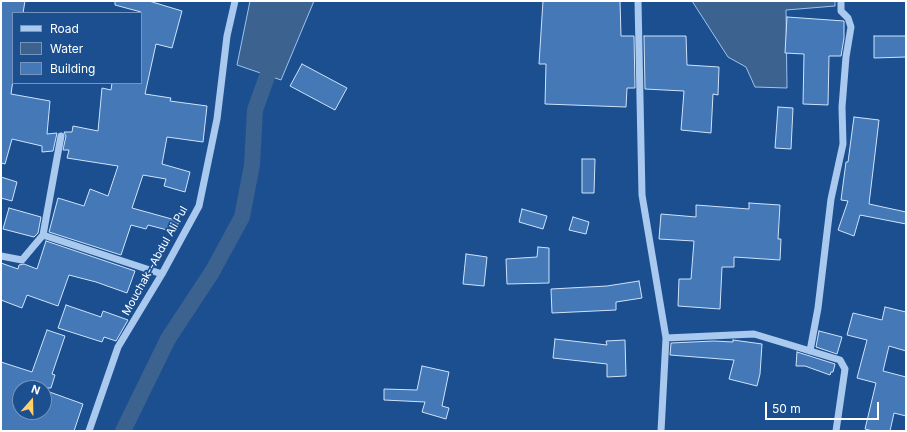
<!DOCTYPE html>
<style>
body{margin:0}
#map{position:relative;width:907px;height:432px;overflow:hidden;background:#1b4f8f;font-family:Inter,sans-serif}
canvas{display:block}
.frame{position:absolute;inset:0;border:2px solid #fff;pointer-events:none}
.legend{position:absolute;left:12px;top:12px;width:130px;height:72px;box-sizing:border-box;background:#1b4f8f;border:1px solid #7695bc;margin:0;padding:5px 7px;list-style:none;font-size:12px;color:#fff}
.legend li{display:flex;align-items:center;gap:8px;height:20px}
.legend b{width:20px;border:1px solid #7695bc}
.north{position:absolute;left:12px;top:380px;width:40px;height:40px;box-sizing:border-box;background:#1b4f8f;border:1px solid #7695bc;border-radius:50%;rotate:20deg;font-size:11px;font-weight:700;line-height:16px;text-align:center;color:#fff}
.north::after{content:'';display:block;margin:auto;width:14px;height:18px;background:#ffd166;clip-path:polygon(50% 0,100% 100%,50% 72%,0 100%)}
.scale{position:absolute;left:765px;top:402px;width:114px;height:18px;box-sizing:border-box;border:2px solid #fff;border-top:0;padding-left:5px;font-size:12px;line-height:14px;white-space:nowrap;color:#fff;-webkit-text-stroke:3px #1b4f8f;paint-order:stroke}
</style>
<div id="map">
<canvas width="907" height="432"></canvas>
<div class="frame"></div>
<ul class="legend">
<li><b style="height:5px;background:#a9c9ee"></b>Road</li>
<li><b style="height:11px;background:#3c6290"></b>Water</li>
<li><b style="height:11px;background:#4478b7"></b>Building</li>
</ul>
<div class="north">N</div>
<div class="scale">50 m</div>
</div>
<script>
const ctx = document.querySelector('canvas').getContext('2d');
ctx.lineJoin = 'round';
function fillPath(path, color) { ctx.fillStyle = color; ctx.fill(path, 'evenodd'); }
const shape = rows => new Path2D(rows.map(r => 'M' + r).join(''));
function strokePath(path, color, width, dash) { ctx.strokeStyle = color; ctx.lineWidth = width; ctx.lineCap = dash ? 'butt' : 'round'; ctx.setLineDash(dash || []); ctx.stroke(path); }
function drawText(font, color, halo, rows, align = 'center') {
  ctx.font = font + ' Inter,sans-serif'; ctx.lineWidth = 3.5; ctx.setLineDash([]); ctx.textBaseline = 'middle'; ctx.strokeStyle = halo; ctx.fillStyle = color; for (const [text, x, y, turn = 0] of rows) {
    ctx.save(); ctx.translate(x, y); ctx.rotate((+turn || 0) * Math.PI / 180); ctx.textAlign = isNaN(turn) ? turn : align; if (halo) ctx.strokeText(text, 0, 0); ctx.fillText(text, 0, 0); ctx.restore();
  }
}
const water = shape([
 [250,1,314,1,281,80,237,65,250,1],
 [692,1,835,1,835,6,786,10,787,88,755,87,746,67,728,57,692,1]
]);
const canal = shape([
 [123,431,168,339,212,272,242,217,252,165,255,110,275,54]
]);
const building = shape([
 [1,1,25,1,23,13,13,13,13,80,11,94,50,101,47,134,57,133,53,151,42,152,42,146,12,139,5,164,1,163,1,1],
 [115,1,149,1,182,11,172,48,156,44,145,94,171,98,170,101,207,106,203,142,167,137,162,164,190,172,185,192,164,186,166,179,143,175,132,208,179,221,175,232,148,225,146,229,131,225,121,255,49,232,58,198,84,206,90,189,108,196,118,166,67,158,69,150,63,150,66,136,64,132,72,132,73,126,98,131,102,88,111,90,112,83,141,83,141,12,115,5,115,1],
 [543,1,620,1,621,36,634,36,635,88,627,88,626,107,545,104,546,64,539,64,543,1],
 [787,17,844,21,844,38,841,56,829,56,828,105,803,104,804,54,785,53,787,17],
 [644,36,686,36,687,65,719,67,718,95,713,94,711,133,681,130,684,91,645,89,644,36],
 [874,36,906,36,906,57,874,58,874,36],
 [302,64,347,88,335,110,290,86,302,64],
 [778,107,793,108,791,149,775,148,778,107],
 [854,117,879,120,869,204,906,212,906,224,860,215,854,236,838,230,848,201,841,200,846,162,848,162,854,117],
 [582,159,595,159,594,193,582,193,582,159],
 [1,177,17,182,12,201,1,198,1,177],
 [749,203,780,205,778,239,781,239,780,260,734,257,734,267,722,267,720,309,678,306,679,279,691,279,694,241,659,239,661,214,696,217,696,205,749,209,749,203],
 [9,208,41,217,38,233,34,237,3,229,9,208],
 [522,209,547,216,543,229,519,222,522,209],
 [573,217,589,222,586,234,569,230,573,217],
 [46,241,135,271,127,293,96,282,69,275,58,306,27,295,22,308,1,300,1,263,18,269,19,265,24,264,37,269,46,241],
 [538,247,549,248,549,283,507,284,506,259,537,257,538,247],
 [466,254,487,257,484,286,463,284,466,254],
 [639,281,642,298,616,302,616,310,552,313,551,289,607,286,639,281],
 [66,305,101,317,103,311,128,320,116,341,104,337,102,342,58,328,66,305],
 [885,307,906,312,906,351,889,346,883,371,906,377,906,416,894,413,890,431,873,431,865,429,876,383,857,378,867,340,847,335,853,313,882,320,885,307],
 [47,330,65,336,52,374,55,375,51,388,20,388,20,412,44,412,44,390,83,404,74,431,1,431,1,362,32,372,47,330],
 [819,331,842,337,837,354,816,347,819,331],
 [555,339,607,345,606,341,625,340,626,376,607,377,607,364,553,358,555,339],
 [733,340,762,344,760,374,757,386,729,379,734,360,670,355,671,343,714,341,733,342,733,340],
 [797,352,835,364,833,372,831,372,830,375,805,366,796,366,797,352],
 [422,366,449,372,442,406,449,408,446,419,422,412,425,402,384,400,384,389,417,390,422,366]
]);
const minor = shape([
 [638,1,642,195,666,338,754,334,840,360,845,369,836,431],
 [43,235,61,136],
 [1,256,22,260,43,235,162,274],
 [810,351,818,308,831,199,843,144,842,107,846,57,851,27,848,18,841,11,841,1],
 [89,431,118,347,162,274,199,206,217,119,227,36,235,1],
 [661,431,666,338]
]);
const streetNames = [
 ["Mouchak--Abdul Ali Pul",155,261,-61]
];
fillPath(water, '#3c6290');
strokePath(water, '#9cc4f0', 1);
strokePath(canal, '#3c6290', 16);
fillPath(building, '#4478b7');
strokePath(building, '#cfe3fa', 1);
strokePath(minor, '#a9c9ee', 7);
drawText('11px', '#fff', '#1b4f8f', streetNames);
</script>
